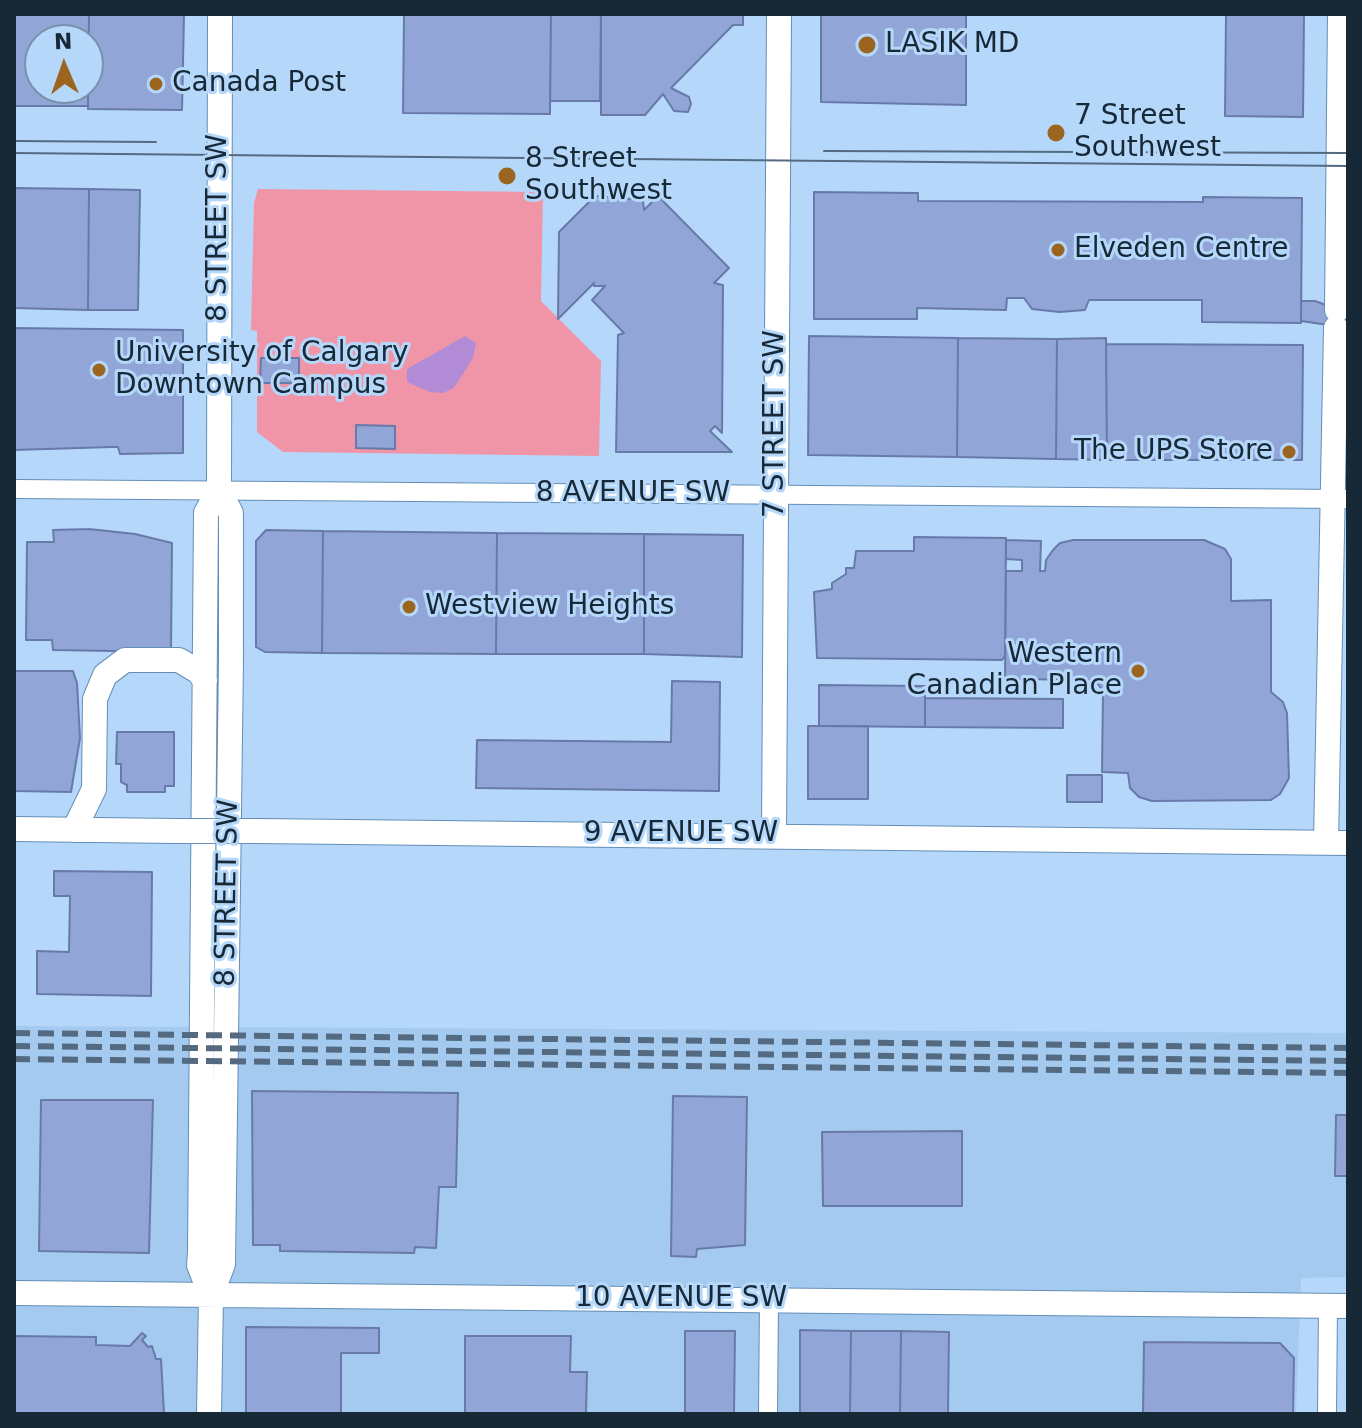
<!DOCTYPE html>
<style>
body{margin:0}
#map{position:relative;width:1362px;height:1428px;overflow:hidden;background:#b5d8fa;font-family:"DejaVu Sans",sans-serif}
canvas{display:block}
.frame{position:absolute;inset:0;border:16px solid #172837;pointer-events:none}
.north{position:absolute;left:24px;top:24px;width:80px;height:80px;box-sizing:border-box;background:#b5d8fa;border:2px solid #7692ac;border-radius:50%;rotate:358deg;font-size:22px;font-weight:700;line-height:32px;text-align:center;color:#172837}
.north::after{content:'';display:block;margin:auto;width:28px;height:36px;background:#9b641f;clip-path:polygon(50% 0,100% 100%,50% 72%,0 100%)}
</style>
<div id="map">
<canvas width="1362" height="1428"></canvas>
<div class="frame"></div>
<div class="north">N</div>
</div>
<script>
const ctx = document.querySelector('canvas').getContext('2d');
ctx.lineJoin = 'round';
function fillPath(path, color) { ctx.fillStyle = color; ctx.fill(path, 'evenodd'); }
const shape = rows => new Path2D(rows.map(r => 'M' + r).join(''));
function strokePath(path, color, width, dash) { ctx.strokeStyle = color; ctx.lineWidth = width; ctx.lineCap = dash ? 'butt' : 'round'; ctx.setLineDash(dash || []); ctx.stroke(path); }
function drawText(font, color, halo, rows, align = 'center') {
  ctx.font = font + ' "DejaVu Sans",sans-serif'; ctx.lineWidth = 6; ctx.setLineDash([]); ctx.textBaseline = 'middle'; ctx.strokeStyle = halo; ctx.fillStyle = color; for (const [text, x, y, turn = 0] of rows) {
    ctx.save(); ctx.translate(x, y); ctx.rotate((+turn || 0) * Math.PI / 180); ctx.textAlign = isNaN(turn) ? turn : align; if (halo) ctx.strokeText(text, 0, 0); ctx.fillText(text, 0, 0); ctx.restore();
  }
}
const built = shape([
 [14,1026,1348,1033,1348,1277,1301,1278,1296,1414,14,1414]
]);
const green = shape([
 [258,189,543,192,541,301,601,361,599,456,283,452,257,432,257,331,251,330,254,203]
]);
const water = shape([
 [465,336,476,343,473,358,454,388,443,393,430,392,407,382,407,369]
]);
const building = shape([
 [14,14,89,14,88,106,14,106,14,14],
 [40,40,88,40,88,88,40,88,40,40],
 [89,14,184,14,182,110,88,109,89,14],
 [404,14,551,14,550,114,403,113,404,14],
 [551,14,601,14,600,101,550,101,551,14],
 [601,14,743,14,743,25,733,25,671,88,689,97,691,104,688,112,674,111,663,94,645,115,601,115,601,14],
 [966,14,966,105,821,102,821,14,966,14],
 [1226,14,1304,14,1303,117,1225,116,1226,14],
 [14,188,89,189,88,310,14,308,14,188],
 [89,189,140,190,138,310,88,310,89,189],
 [814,192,918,193,918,201,1203,202,1203,197,1302,198,1301,323,1202,322,1202,300,1089,300,1085,310,1059,312,1032,309,1024,298,1007,298,1006,310,917,308,917,319,814,319,814,192],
 [595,196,643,200,644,210,658,196,729,268,714,283,723,285,722,433,715,426,710,431,732,452,616,452,618,335,624,333,592,300,605,286,594,286,594,283,558,319,559,232,595,196],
 [1301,301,1315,301,1348,313,1348,332,1335,326,1301,321,1301,301],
 [14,328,183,330,183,453,120,454,118,447,112,447,14,450,14,328],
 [809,336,958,338,957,457,808,455,809,336],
 [958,338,1057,339,1056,459,957,457,958,338],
 [1106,338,1107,460,1056,459,1057,339,1106,338],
 [1106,344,1303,345,1302,460,1107,460,1106,344],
 [261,358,299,358,299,383,260,383,261,358],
 [356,425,395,426,395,449,356,448,356,425],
 [89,529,135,534,172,543,171,652,53,650,52,640,26,640,27,542,54,542,53,530,89,529],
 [266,530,323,531,322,653,265,652,256,647,256,541,266,530],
 [323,531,497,533,496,654,322,653,323,531],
 [497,533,644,534,644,654,496,654,497,533],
 [644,534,743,535,742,657,644,654,644,534],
 [914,537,1006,538,1005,656,1002,660,817,658,814,592,832,589,832,583,846,574,846,568,854,568,856,551,914,551,914,537],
 [1006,540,1041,541,1040,571,1045,571,1046,560,1053,550,1060,543,1073,540,1204,540,1225,549,1231,559,1231,601,1271,600,1271,692,1283,702,1287,713,1289,778,1280,794,1271,800,1152,801,1139,797,1130,788,1128,773,1102,772,1103,691,1095,680,1005,679,1006,571,1022,571,1022,560,1006,559,1006,540],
 [14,671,73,671,77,683,80,738,71,792,14,791,14,671],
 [672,681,720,682,719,791,476,788,477,740,671,742,672,681],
 [819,685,925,686,925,727,819,726,819,685],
 [925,698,1063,699,1063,728,925,727,925,698],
 [808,726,868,726,868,799,808,799,808,726],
 [117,732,174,732,174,786,165,786,165,792,127,792,127,785,121,782,121,764,116,764,117,732],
 [1067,775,1102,775,1102,802,1067,802,1067,775],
 [54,871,152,872,151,996,37,994,37,951,69,952,70,896,54,896,54,871],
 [252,1091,458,1093,456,1187,439,1187,436,1248,415,1247,414,1253,280,1251,280,1245,253,1245,252,1091],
 [673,1096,747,1097,745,1245,697,1249,696,1257,671,1256,673,1096],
 [41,1100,153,1100,149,1253,39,1251,41,1100],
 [1336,1115,1348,1115,1348,1176,1335,1176,1336,1115],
 [962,1131,962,1206,823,1206,822,1132,962,1131],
 [246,1327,379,1328,379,1353,341,1353,341,1413,246,1414,246,1327],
 [800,1330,851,1331,850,1414,800,1414,800,1330],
 [685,1331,735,1331,734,1414,685,1414,685,1331],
 [851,1331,901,1331,900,1414,850,1414,851,1331],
 [901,1331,949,1332,948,1414,900,1414,901,1331],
 [142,1333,146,1336,142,1340,148,1347,152,1346,156,1359,161,1359,164,1414,14,1414,14,1336,96,1337,96,1345,130,1346,142,1333],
 [465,1336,571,1336,570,1372,587,1372,586,1414,465,1414,465,1336],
 [1144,1342,1280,1343,1294,1358,1293,1414,1143,1414,1144,1342]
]);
const street = shape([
 [14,489,1348,499],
 [768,1414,769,1299],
 [1327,1414,1328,1306]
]);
const secondary = shape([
 [1337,310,1340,14],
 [14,829,176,831],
 [74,830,94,789,95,699,105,675,125,660,179,660,199,672,205,681],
 [257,831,1348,843],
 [774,835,779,14],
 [1326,842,1336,328],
 [14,1293,1348,1306],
 [211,1296,199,1265,200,1253,206,513,219,490,220,14],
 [209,1414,211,1296,223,1264,231,660,231,513,219,490]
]);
const tram = shape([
 [14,141,156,142],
 [824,151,1348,153],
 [14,153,1348,166]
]);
const rail = shape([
 [14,1033,1348,1048],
 [14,1046,1348,1061],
 [14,1059,1348,1073]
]);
const secondaryBridge = shape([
 [176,831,257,831]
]);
const markers = [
 [867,45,10,"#9b641f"],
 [156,84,8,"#9b641f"],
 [1056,133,10,"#9b641f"],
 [507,176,10,"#9b641f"],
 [1058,250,8,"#9b641f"],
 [99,370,8,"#9b641f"],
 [1289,452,8,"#9b641f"],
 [409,607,8,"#9b641f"],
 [1138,671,8,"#9b641f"]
];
const poiNames = [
 ["LASIK MD",885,45],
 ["Canada Post",172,84],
 ["7 Street",1074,117],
 ["Southwest",1074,149],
 ["8 Street",525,160],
 ["Southwest",525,192],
 ["Elveden Centre",1074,250],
 ["University of Calgary",115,354],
 ["Downtown Campus",115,386],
 ["The UPS Store",1273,452,"right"],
 ["Westview Heights",425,607],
 ["Western",1122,655,"right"],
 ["Canadian Place",1122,687,"right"]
];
const streetNames = [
 ["8 STREET SW",219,228,-90],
 ["7 STREET SW",776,424,-90],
 ["8 AVENUE SW",633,494],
 ["9 AVENUE SW",681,834],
 ["8 STREET SW",228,893,-89],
 ["10 AVENUE SW",681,1299]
];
fillPath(built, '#a4caef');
fillPath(green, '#f095a7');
fillPath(water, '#b28bd6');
fillPath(building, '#91a5d6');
strokePath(building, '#687aa9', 2);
strokePath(street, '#648eb5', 20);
strokePath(secondary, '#648eb5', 26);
strokePath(street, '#fff', 18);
strokePath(secondary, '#fff', 24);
strokePath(tram, '#536a81', 2);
strokePath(rail, '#536a81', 6, [16, 8]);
strokePath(secondaryBridge, '#648eb5', 26, []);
strokePath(secondaryBridge, '#fff', 24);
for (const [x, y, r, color] of markers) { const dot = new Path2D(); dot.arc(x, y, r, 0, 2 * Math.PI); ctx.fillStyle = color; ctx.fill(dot); strokePath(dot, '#b5d8fa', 3); }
drawText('28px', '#172837', '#b5d8fa', poiNames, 'left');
drawText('28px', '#172837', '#b5d8fa', streetNames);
</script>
